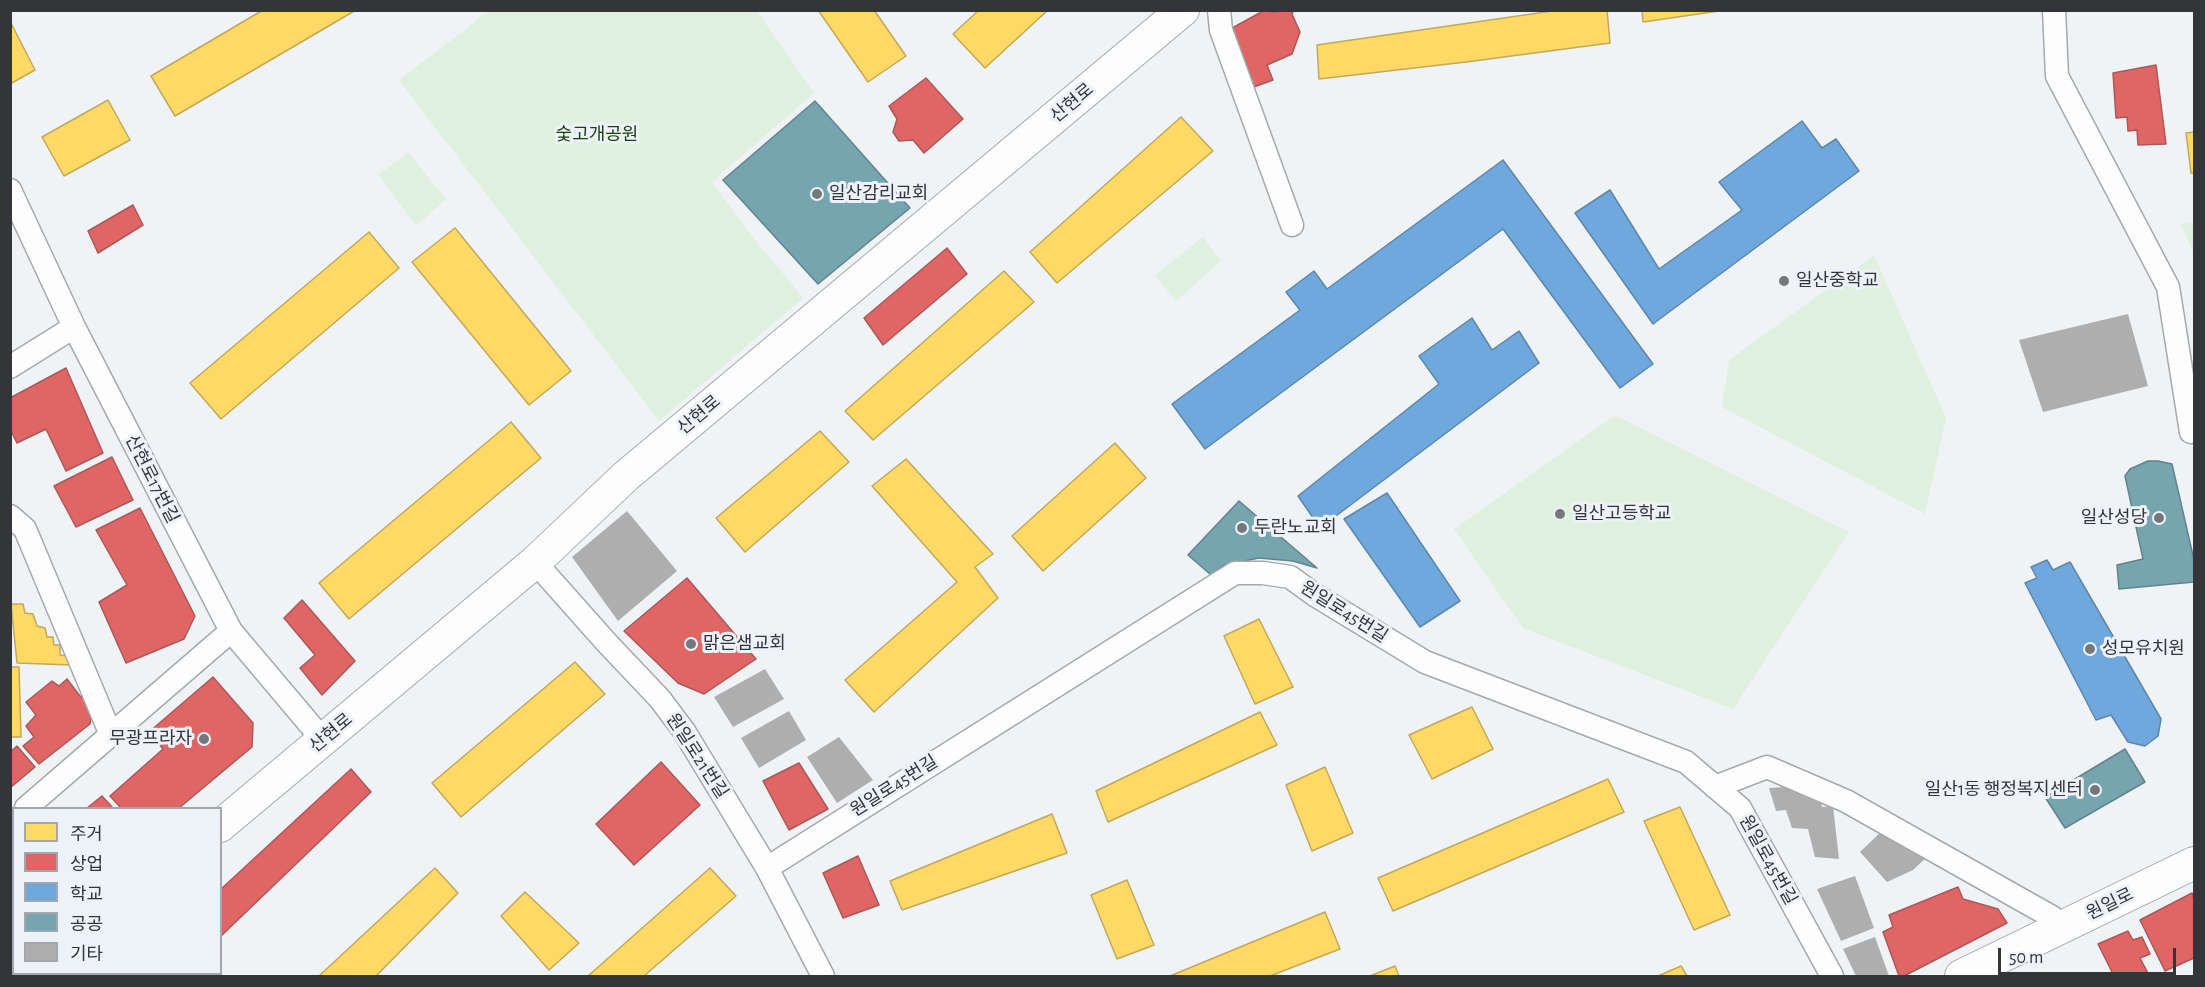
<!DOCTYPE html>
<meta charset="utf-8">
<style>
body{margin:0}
#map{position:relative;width:2205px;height:987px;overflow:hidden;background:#f0f3f6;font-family:"Alegreya Sans","Noto Sans KR",sans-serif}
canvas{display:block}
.frame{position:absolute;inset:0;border:12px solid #333538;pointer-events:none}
.legend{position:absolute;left:12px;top:807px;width:210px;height:168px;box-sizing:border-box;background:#edf2f9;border:2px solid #a3a6ac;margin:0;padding:8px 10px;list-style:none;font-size:18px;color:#333538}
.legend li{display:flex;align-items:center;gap:12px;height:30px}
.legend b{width:30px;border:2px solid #a3a6ac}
.scale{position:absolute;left:1998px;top:948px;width:178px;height:27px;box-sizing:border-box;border:3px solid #333538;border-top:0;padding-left:8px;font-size:18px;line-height:21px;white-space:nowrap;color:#333538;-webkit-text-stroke:4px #edf2f9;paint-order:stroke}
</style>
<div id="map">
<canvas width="2205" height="987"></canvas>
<div class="frame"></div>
<ul class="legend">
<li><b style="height:16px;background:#ffd966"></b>주거</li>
<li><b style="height:16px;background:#e06666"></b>상업</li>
<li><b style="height:16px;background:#6fa8dc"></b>학교</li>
<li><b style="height:16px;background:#76a5af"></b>공공</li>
<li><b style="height:16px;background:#afaeaf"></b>기타</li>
</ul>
<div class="scale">50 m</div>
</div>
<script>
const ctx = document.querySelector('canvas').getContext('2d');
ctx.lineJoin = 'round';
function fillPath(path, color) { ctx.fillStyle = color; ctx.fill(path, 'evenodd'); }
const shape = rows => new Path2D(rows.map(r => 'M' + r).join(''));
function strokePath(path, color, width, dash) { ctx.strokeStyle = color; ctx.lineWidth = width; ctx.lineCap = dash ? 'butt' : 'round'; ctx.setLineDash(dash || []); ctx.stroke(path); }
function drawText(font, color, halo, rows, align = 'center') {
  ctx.font = font + ' "Alegreya Sans","Noto Sans KR",sans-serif'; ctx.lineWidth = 6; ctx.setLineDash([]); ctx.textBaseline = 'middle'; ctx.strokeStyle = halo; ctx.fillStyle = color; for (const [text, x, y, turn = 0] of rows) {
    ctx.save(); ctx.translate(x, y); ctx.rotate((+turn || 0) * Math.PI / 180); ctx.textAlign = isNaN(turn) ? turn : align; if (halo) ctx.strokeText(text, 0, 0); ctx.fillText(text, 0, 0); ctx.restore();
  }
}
const green = shape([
 [489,11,757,11,814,93,712,182,753,237,803,298,659,421,399,80],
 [408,152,446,199,416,226,378,175],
 [2194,222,2194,254,2181,224],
 [1203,237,1221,261,1176,301,1155,275],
 [1874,255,1946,418,1925,514,1722,407,1729,360],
 [1615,415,1849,532,1733,709,1523,628,1454,529]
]);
const homes = shape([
 [263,10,356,10,175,116,151,76,263,10],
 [818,10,874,10,906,56,868,82,818,10],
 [979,10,1048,10,985,68,953,34,979,10],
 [1559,10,1607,10,1610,43,1466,62,1319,79,1317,45,1559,10],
 [1642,10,1726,10,1643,22,1642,10],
 [11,23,35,70,10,84,10,23,11,23],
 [108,100,130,140,64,176,42,137,108,100],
 [1181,117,1213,151,1057,283,1030,252,1181,117],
 [2194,132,2194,173,2191,173,2186,133,2194,132],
 [455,228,571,371,529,405,412,262,455,228],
 [369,232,399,268,221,419,190,383,369,232],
 [1004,271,1034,302,873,440,845,411,1004,271],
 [511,422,541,458,349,619,319,583,511,422],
 [820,431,849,462,745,552,716,518,820,431],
 [1115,443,1146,478,1043,571,1012,536,1115,443],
 [906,459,993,554,975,567,998,598,874,712,845,680,957,582,872,486,906,459],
 [11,604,23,604,25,613,33,614,37,626,45,628,47,637,53,637,54,645,60,645,60,655,69,656,71,665,17,663,11,604],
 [1259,619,1293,687,1255,704,1224,636,1259,619],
 [575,662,605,694,461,817,432,783,575,662],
 [10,667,19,667,21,737,10,737,10,667],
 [1472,707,1493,749,1432,779,1409,735,1472,707],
 [1260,712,1277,745,1108,822,1096,791,1260,712],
 [1325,767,1353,833,1312,851,1286,785,1325,767],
 [1608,779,1624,812,1393,911,1378,878,1608,779],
 [1680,807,1730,915,1694,930,1644,821,1680,807],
 [1052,814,1067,853,902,910,890,881,1052,814],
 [435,868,458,893,376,976,319,976,435,868],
 [710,868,736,896,644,976,588,976,710,868],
 [1127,880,1154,945,1117,959,1091,895,1127,880],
 [525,892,579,943,549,970,501,916,525,892],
 [1325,912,1340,949,1270,976,1170,976,1325,912],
 [1395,966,1399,976,1370,976,1395,966],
 [1681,966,1687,976,1658,976,1681,966]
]);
const shops = shape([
 [1265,10,1272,12,1294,10,1292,14,1300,32,1292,54,1267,65,1273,80,1251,88,1231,42,1234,27,1265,10],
 [2156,65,2166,144,2138,145,2137,130,2128,131,2127,117,2116,118,2113,73,2156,65],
 [926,78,963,119,924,153,913,140,899,141,893,132,897,119,889,106,926,78],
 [133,205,143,225,98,253,88,231,133,205],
 [947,248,967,274,883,345,864,318,947,248],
 [66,368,103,453,66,471,46,429,17,443,10,429,10,398,66,368],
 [112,457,133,500,76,527,54,486,112,457],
 [140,508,195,616,184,639,126,663,99,602,127,585,96,530,140,508],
 [687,578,756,659,704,694,678,683,624,631,687,578],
 [302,600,355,661,322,695,300,668,315,655,284,618,302,600],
 [213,677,253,723,252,747,179,808,121,808,110,796,163,749,149,732,213,677],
 [67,679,80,696,87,700,92,710,90,724,39,764,23,746,34,737,26,726,36,715,26,702,52,681,59,686,67,679],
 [17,746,35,767,10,788,10,752,17,746],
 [661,762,700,805,634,865,596,824,661,762],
 [799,763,828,809,789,830,763,781,799,763],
 [351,769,371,792,220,937,220,890,351,769],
 [102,796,113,808,87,808,102,796],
 [858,856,879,905,843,918,823,873,858,856],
 [14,862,14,941,10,943,10,865,14,862],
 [1958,887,1963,899,1998,909,2007,923,1904,976,1899,976,1883,932,1893,927,1889,915,1958,887],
 [2192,893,2194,900,2194,958,2165,971,2140,920,2192,893],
 [2128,931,2133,940,2142,937,2150,954,2140,958,2149,975,2146,976,2114,976,2098,944,2128,931],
 [132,974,171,974,174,976,129,976,132,974]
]);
const schools = shape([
 [1802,121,1822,148,1836,139,1859,171,1653,324,1575,213,1610,190,1659,269,1742,210,1719,182,1802,121],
 [1503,160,1653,364,1620,388,1503,229,1205,449,1172,404,1300,310,1286,292,1314,271,1327,289,1503,160],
 [1472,318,1492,350,1519,331,1539,363,1320,528,1298,496,1439,384,1419,356,1472,318],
 [1387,493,1460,601,1420,627,1344,519,1387,493],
 [2047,560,2053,570,2070,562,2161,719,2158,736,2145,746,2128,742,2111,715,2096,720,2025,583,2037,578,2031,567,2047,560]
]);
const public = shape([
 [815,101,910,208,818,284,723,180,815,101],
 [2148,461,2158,461,2172,464,2194,560,2194,582,2119,589,2117,565,2143,559,2125,476,2130,469,2148,461],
 [1239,501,1317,568,1293,561,1259,558,1224,565,1211,575,1188,555,1239,501],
 [2125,749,2145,782,2065,828,2045,797,2125,749]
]);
const building = shape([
 [2128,314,2148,386,2043,412,2019,340],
 [627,511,677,571,618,621,572,557],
 [765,669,784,699,733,727,714,697],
 [789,711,806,740,759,768,741,738],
 [839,737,873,780,837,803,807,757],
 [1800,786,1820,795,1822,807,1833,806,1839,859,1815,857,1808,829,1792,828,1786,810,1776,811,1769,788],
 [1884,829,1929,855,1913,870,1887,882,1860,852],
 [1855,876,1874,928,1841,941,1817,889],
 [1875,937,1889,976,1856,976,1843,949]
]);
const street = shape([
 [1219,10,1221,30,1292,225],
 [2054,10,2057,76,2168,287,2191,432,2194,431],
 [10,190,74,327,231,631,323,740],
 [10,367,74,327],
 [10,516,25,529,111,735],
 [535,562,606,642,660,699,684,731,767,868,823,976],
 [1715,787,1767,767,1846,801,2052,917,2060,928],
 [26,808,231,631],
 [10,822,14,819],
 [767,868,1235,573,1263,573,1290,577,1315,595,1425,662,1686,762,1740,808,1832,976]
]);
const secondary = shape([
 [220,826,535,562,626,476,1183,10],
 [44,976,47,974],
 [1961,976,2194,863]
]);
const markers = [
 [817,194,6,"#75787a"],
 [1784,281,6,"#75787a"],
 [1560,514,6,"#75787a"],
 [2159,518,6,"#75787a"],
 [1242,528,6,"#75787a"],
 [691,644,6,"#75787a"],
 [2090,649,6,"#75787a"],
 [204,739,6,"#75787a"],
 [2095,790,6,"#75787a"]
];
const streetNames = [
 ["산현로",1072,103,-40],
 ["산현로",699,415,-40],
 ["산현로17번길",152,479,63],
 ["원일로45번길",1344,612,32],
 ["산현로",331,733,-40],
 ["원일로21번길",697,756,57],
 ["원일로45번길",894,786,-32],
 ["원일로45번길",1768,860,61],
 ["원일로",2110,904,-26]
];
const parkNames = [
 ["숯고개공원",597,135]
];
const poiNames = [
 ["일산감리교회",829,194],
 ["일산중학교",1796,281],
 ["일산고등학교",1572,514],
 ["일산성당",2147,518,"right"],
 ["두란노교회",1254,528],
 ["맑은샘교회",703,644],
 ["성모유치원",2102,649],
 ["무광프라자",192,739,"right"],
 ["일산1동 행정복지센터",2083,790,"right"]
];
fillPath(green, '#dff0de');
fillPath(homes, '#ffd966');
strokePath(homes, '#c2a858', 1.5);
fillPath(shops, '#e06666');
strokePath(shops, '#ac5758', 1.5);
fillPath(schools, '#6fa8dc');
strokePath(schools, '#5d86ab', 1.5);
fillPath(public, '#76a5af');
strokePath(public, '#62838b', 1.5);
fillPath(building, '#afaeaf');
strokePath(street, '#a6a9ab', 25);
strokePath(secondary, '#a6a9ab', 34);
strokePath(street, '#fdfdfe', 22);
strokePath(secondary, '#fdfdfe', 32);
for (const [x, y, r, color] of markers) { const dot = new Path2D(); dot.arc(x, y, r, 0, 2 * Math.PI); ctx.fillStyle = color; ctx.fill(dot); strokePath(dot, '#edf2f9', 2); }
drawText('18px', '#333538', '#edf2f9', streetNames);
drawText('18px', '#17430a', '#edf2f9', parkNames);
drawText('18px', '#333538', '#edf2f9', poiNames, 'left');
</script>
